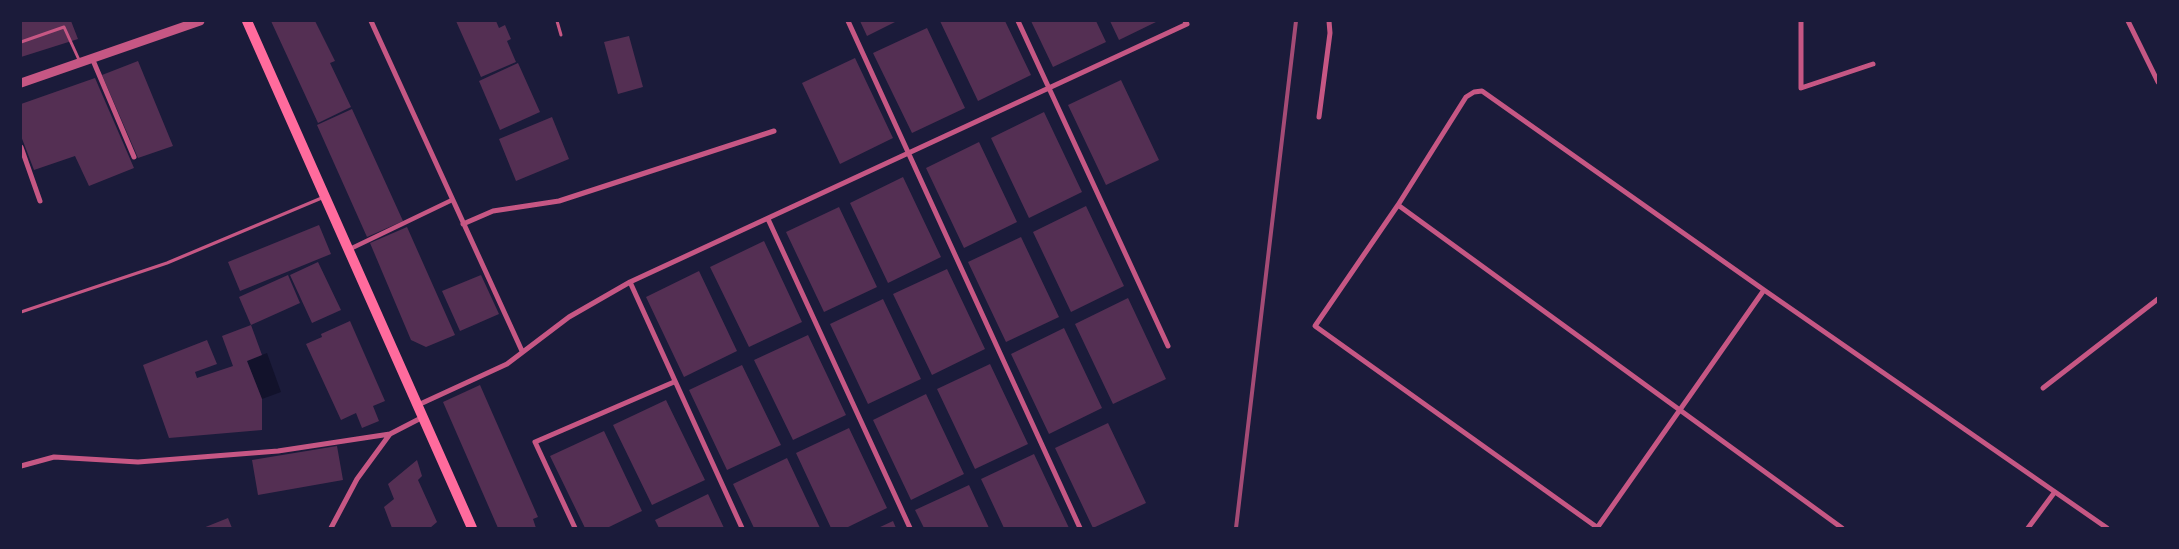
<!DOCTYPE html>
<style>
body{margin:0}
#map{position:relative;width:2179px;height:549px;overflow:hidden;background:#1b1b3a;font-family:"PT Sans Narrow",sans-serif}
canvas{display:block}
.frame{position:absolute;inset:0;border:22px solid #1b1b3a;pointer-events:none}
</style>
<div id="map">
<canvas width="2179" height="549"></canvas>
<div class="frame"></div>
</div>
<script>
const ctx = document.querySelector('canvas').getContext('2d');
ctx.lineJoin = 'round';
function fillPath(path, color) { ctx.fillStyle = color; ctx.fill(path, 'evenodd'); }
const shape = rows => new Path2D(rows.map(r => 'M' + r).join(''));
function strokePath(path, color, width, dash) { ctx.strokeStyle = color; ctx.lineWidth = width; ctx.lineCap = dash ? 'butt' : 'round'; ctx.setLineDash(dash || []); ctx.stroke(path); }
const water = shape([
 [267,353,281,392,262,399,247,361]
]);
const building = shape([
 [21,21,71,21,78,39,21,57],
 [271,21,315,21,335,61,330,63,351,107,318,123],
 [456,21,496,21,499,28,505,25,511,39,507,41,516,62,481,77],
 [860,21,897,21,867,36],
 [940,21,1005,21,1031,75,978,101],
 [1031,21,1096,21,1106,42,1053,67],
 [1110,21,1158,21,1119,40],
 [927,28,965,108,912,133,873,53],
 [629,36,643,87,618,94,604,42],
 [855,58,893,138,840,164,802,83],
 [138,61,173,146,138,158,102,75],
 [518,63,540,112,500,130,479,81],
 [95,78,134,168,89,186,75,156,34,170,21,136,21,104],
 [1121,80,1159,160,1106,185,1068,105],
 [352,109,403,221,367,237,317,125],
 [1044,112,1082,192,1029,218,991,138],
 [552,117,569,159,516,181,499,139],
 [979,142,1017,222,964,248,926,168],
 [903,177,941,257,888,283,850,203],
 [1086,206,1124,286,1071,312,1033,232],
 [839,207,877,287,824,312,786,232],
 [319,225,331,254,240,291,228,262],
 [407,227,455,335,426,347,411,340,370,243],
 [1021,237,1059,317,1006,342,968,262],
 [764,241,802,322,749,347,710,267],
 [318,262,341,310,312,323,290,275],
 [947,269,985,349,932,375,893,294],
 [699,271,737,351,684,377,646,297],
 [288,275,300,303,251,325,262,355,247,361,262,399,262,430,169,438,143,365,207,340,217,364,195,372,197,378,233,366,222,336,251,325,239,297],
 [481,275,499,314,460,331,442,291],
 [1128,298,1166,379,1113,404,1075,324],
 [883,299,921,379,868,404,830,324],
 [350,321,385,401,373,406,379,421,362,428,356,413,341,420,306,344,322,337,321,334],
 [1064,328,1102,408,1049,434,1011,354],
 [808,335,846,415,793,440,754,360],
 [990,364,1028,444,975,469,937,389],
 [742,365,781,445,727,470,689,390],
 [480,385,538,517,533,519,536,528,498,528,443,402],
 [926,394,964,474,911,500,873,420],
 [666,400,705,480,652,505,613,425],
 [1108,423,1146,503,1093,528,1055,448],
 [849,428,887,508,846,528,831,528,796,453],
 [604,431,642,511,607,528,585,528,550,456],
 [337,446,343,480,258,495,252,460],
 [1034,454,1069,528,1004,528,981,479],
 [787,458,820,528,754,528,733,484],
 [417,460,422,476,418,480,437,522,430,528,392,528,384,507,394,499,388,484],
 [969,485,989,528,924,528,915,510],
 [708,494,724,528,659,528,655,520],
 [228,518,232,528,203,528],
 [893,521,896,528,878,528]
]);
const service = shape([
 [557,21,561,35],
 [21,42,64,27,80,62],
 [21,312,167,263,324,197]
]);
const pedestrian = shape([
 [350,249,452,200]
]);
const minor = shape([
 [371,21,522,351],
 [848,21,1080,528],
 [1018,21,1168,346],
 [1801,21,1801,88,1873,64],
 [2128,21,2158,82],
 [92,58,134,157],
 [1319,117,1330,33,1329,21],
 [21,147,40,201],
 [1398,205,1466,97,1474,92,1482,91,1764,290],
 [768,219,910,528],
 [463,224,493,211,559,201,774,131],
 [630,282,742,528],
 [2043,388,2158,299],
 [418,405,507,364,569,317,630,282,1187,24,1185,21],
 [21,466,54,457,138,462,278,451,390,434],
 [331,528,357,479,390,434,423,417],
 [575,528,535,442,674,382],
 [1597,528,1764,290,2107,528],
 [1598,528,1315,326,1398,205,1842,528],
 [2028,528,2054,493]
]);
const tertiary = shape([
 [21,83,200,21]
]);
const secondary = shape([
 [247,21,472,528]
]);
const rail = shape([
 [1236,528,1296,21]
]);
fillPath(water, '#12122b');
fillPath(building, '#542f53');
strokePath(service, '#c65784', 3);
strokePath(pedestrian, '#c65784', 4.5);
strokePath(minor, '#c65784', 5);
strokePath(tertiary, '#c65784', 9);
strokePath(secondary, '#ff6b9d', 10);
strokePath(rail, '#a44b75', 4);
</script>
